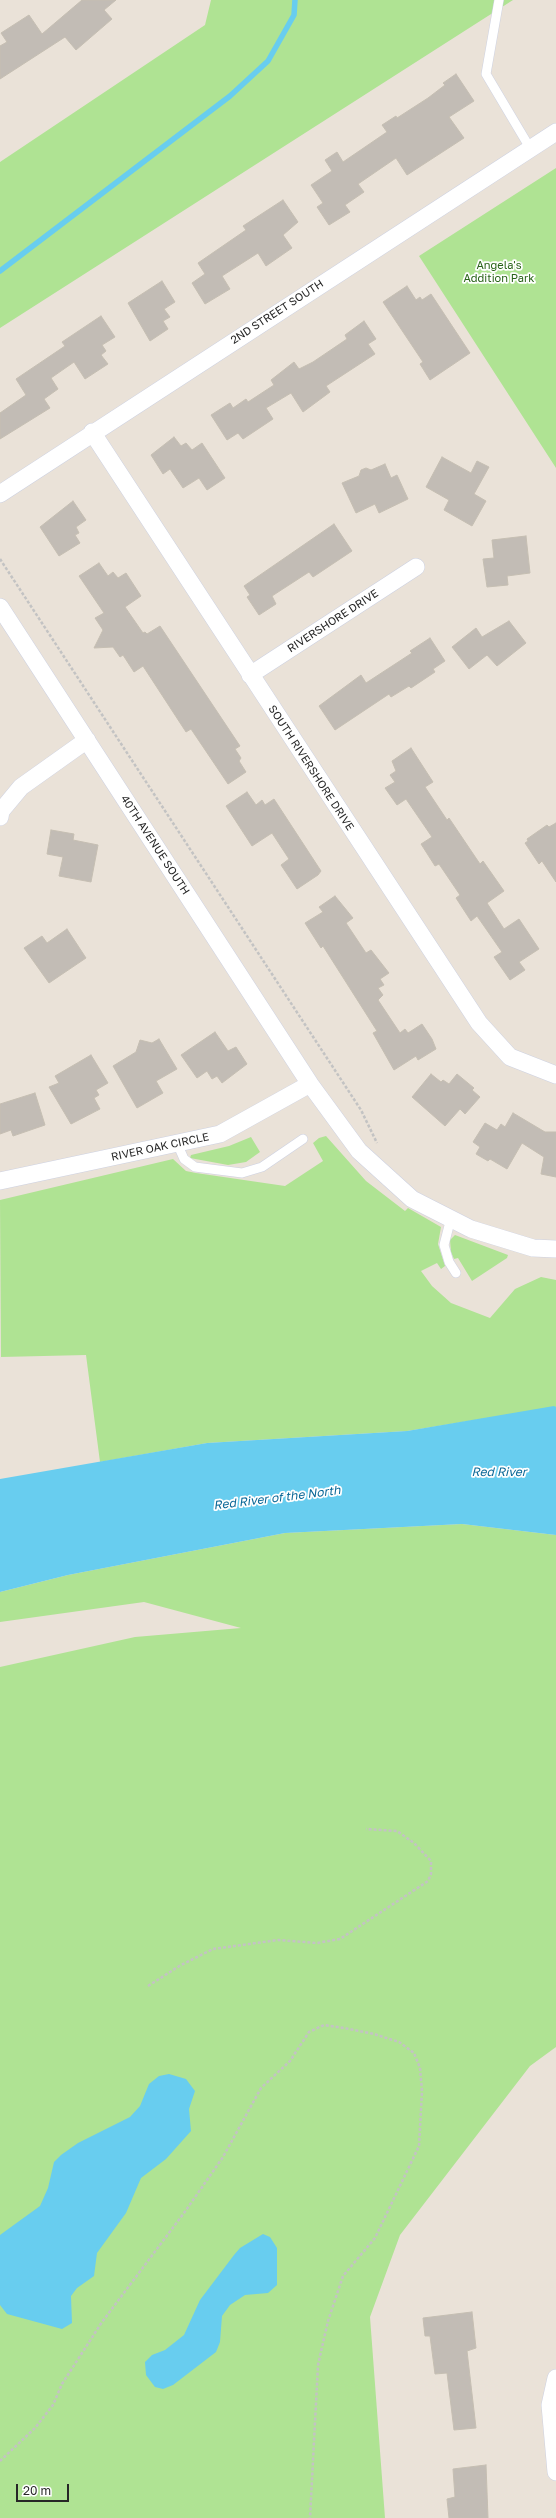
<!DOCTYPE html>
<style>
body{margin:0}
#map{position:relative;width:556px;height:2518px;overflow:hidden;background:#eae2d8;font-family:"Golos Text",sans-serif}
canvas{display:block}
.scale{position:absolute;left:16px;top:2484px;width:53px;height:18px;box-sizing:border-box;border:2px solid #272727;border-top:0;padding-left:5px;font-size:12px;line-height:14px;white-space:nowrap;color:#272727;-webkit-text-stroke:3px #fff;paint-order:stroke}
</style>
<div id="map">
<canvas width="556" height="2518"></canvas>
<div class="scale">20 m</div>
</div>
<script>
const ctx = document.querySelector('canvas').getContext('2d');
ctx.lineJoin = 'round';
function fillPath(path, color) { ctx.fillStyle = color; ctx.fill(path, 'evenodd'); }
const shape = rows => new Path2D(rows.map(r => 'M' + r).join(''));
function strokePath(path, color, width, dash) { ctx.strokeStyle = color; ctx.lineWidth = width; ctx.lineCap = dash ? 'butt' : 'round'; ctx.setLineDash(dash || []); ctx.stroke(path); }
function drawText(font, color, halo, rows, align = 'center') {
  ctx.font = font + ' "Golos Text",sans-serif'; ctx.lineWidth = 3.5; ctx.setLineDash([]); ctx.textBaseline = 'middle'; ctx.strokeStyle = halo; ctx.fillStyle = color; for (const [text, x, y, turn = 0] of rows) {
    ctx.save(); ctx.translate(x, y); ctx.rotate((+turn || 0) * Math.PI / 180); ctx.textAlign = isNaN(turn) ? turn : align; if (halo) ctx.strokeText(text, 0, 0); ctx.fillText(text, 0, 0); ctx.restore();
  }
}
const green = shape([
 [211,0,513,0,0,328,0,162,205,25],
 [556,168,556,468,419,256],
 [326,1136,366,1181,405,1211,408,1208,441,1227,438,1244,445,1266,441,1269,437,1263,421,1271,432,1286,451,1303,490,1318,515,1289,541,1277,556,1280,556,1407,407,1431,207,1443,100,1462,86,1355,1,1357,0,1200,173,1159,186,1171,196,1173,285,1186,323,1161,313,1143,319,1138],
 [251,1137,260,1152,246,1162,228,1165,190,1158,191,1155,229,1146],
 [455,1235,508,1255,507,1258,472,1281,458,1258,454,1259,451,1252,450,1240],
 [462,1524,556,1535,556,2047,530,2066,400,2235,370,2317,385,2518,0,2518,0,1667,135,1637,241,1628,144,1602,0,1622,0,1592,68,1575,285,1533]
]);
const water = shape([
 [554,1406,556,1407,556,1535,462,1524,285,1533,68,1575,0,1592,0,1479,207,1443,407,1431],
 [169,2074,186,2079,195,2091,189,2109,191,2131,166,2159,141,2178,126,2213,97,2253,94,2276,77,2288,71,2296,72,2323,62,2329,7,2314,0,2305,0,2235,40,2206,48,2188,54,2162,61,2155,78,2143,130,2117,140,2106,149,2084,159,2076],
 [263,2234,270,2237,277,2248,277,2285,268,2293,245,2295,230,2305,222,2316,220,2342,216,2352,173,2385,163,2389,155,2387,146,2375,145,2362,152,2355,165,2350,184,2335,200,2300,234,2255,240,2248]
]);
const stream = shape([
 [0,271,230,96,268,61,294,15,295,0]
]);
const building = shape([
 [82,0,116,0,104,10,112,19,76,50,65,37,0,79,0,46,7,42,1,33,29,15,42,34,82,0],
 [456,74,474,101,449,117,464,138,407,175,396,158,358,184,364,192,345,205,350,212,329,225,317,207,323,203,311,185,332,171,325,160,337,152,343,162,387,132,382,125,396,116,397,118,428,98,445,85,443,83,456,74],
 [283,200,298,222,283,235,292,248,266,266,258,253,222,276,230,289,205,304,192,283,205,274,198,263,246,230,243,226,283,200],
 [162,281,175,302,164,309,170,317,163,321,168,329,150,341,128,303,162,281],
 [407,286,416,300,420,297,422,300,431,294,470,353,430,380,420,364,423,362,383,302,407,286],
 [101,316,115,337,102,345,106,351,101,355,108,364,85,379,74,362,51,378,58,389,44,399,50,408,0,439,0,413,26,395,16,379,65,346,62,342,101,316],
 [364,321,376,339,368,344,375,354,326,386,330,392,303,412,291,393,266,408,273,419,243,439,238,433,227,440,211,415,230,403,233,408,246,399,248,402,274,385,271,380,294,362,299,369,313,362,347,339,345,335,364,321],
 [174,437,181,446,186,443,192,450,202,443,225,478,207,490,199,478,183,488,170,469,163,474,151,455,174,437],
 [442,457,471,473,477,461,489,467,474,494,486,501,472,526,444,510,449,500,426,487,442,457],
 [385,464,391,478,397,475,408,499,379,513,375,504,356,513,342,483,359,476,361,470,366,468,371,470,385,464],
 [73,501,86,520,76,527,79,533,75,535,80,543,59,556,40,527,73,501],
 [334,524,352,551,313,577,309,572,272,596,276,604,259,615,247,597,250,595,244,586,334,524],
 [526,536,530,573,507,576,508,585,487,587,483,559,494,558,492,540,526,536],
 [99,563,108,576,113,572,118,578,126,573,141,596,125,607,143,633,145,632,147,634,160,626,240,746,235,749,241,758,239,761,246,772,228,784,191,729,186,732,143,666,134,672,123,655,120,657,113,647,94,648,103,630,95,618,104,613,79,576,99,563],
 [509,621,526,643,497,666,487,655,469,669,452,647,476,628,482,637,509,621],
 [430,638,445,661,433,669,435,672,411,688,409,686,391,697,389,694,335,730,319,706,361,675,366,683,412,653,410,651,430,638],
 [411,748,433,782,425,787,447,820,449,818,480,864,483,861,504,891,487,903,504,929,519,919,539,949,519,962,525,970,510,980,494,957,502,952,477,916,471,921,456,898,460,895,439,864,435,866,421,844,432,837,406,799,397,805,385,788,395,782,390,775,396,771,392,761,411,748],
 [247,792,256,805,262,800,265,805,274,799,321,871,318,875,297,889,281,865,289,859,272,833,252,846,226,806,247,792],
 [556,823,556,882,542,861,539,864,525,843,528,841,527,839,547,825,549,827,556,823],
 [51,830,74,834,73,840,98,845,91,882,59,876,63,857,47,854,51,830],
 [335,896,353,918,346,923,366,953,371,950,389,973,380,979,384,985,378,988,383,995,378,1000,400,1033,405,1029,408,1033,422,1024,432,1039,436,1049,418,1060,416,1056,394,1070,373,1033,377,1031,323,946,321,948,305,923,323,912,319,907,335,896],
 [67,929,86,958,49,983,24,948,42,936,47,943,67,929],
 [215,1032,228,1051,236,1047,247,1064,222,1083,217,1076,212,1079,207,1071,197,1078,181,1055,215,1032],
 [159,1039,177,1069,156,1081,163,1093,137,1108,113,1066,136,1052,140,1040,152,1043,159,1039],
 [91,1055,108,1083,96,1090,99,1095,94,1098,100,1109,71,1124,49,1087,59,1083,55,1076,91,1055],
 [431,1074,441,1082,443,1080,449,1084,457,1074,474,1088,472,1090,480,1097,465,1114,460,1109,445,1126,412,1097,431,1074],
 [35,1093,45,1125,13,1136,11,1130,0,1134,0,1104,35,1093],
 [513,1113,545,1132,556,1132,556,1177,541,1174,544,1157,522,1143,507,1169,490,1159,488,1161,476,1154,480,1147,473,1142,485,1123,497,1130,501,1124,505,1127,513,1113],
 [472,2312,476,2348,467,2351,476,2428,454,2430,447,2373,435,2374,430,2336,425,2336,423,2318,472,2312],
 [486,2465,488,2518,449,2518,447,2499,455,2497,453,2469,486,2465]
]);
const path = shape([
 [0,559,361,1110,377,1143],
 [148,1986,181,1965,213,1949,278,1940,317,1943,340,1939,428,1881,431,1874,431,1861,414,1843,397,1831,366,1829],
 [0,2461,35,2428,53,2405,62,2384,102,2322,184,2213,223,2157,261,2088,290,2061,309,2032,324,2025,344,2028,374,2034,399,2042,414,2053,420,2068,422,2091,419,2146,375,2238,343,2276,328,2321,318,2365,310,2518]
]);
const service = shape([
 [499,0,486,74,530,148],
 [177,1143,184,1159,195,1167,242,1173,262,1167,303,1139],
 [451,1218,444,1245,449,1262,456,1273]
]);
const minor = shape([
 [92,432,479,1023,510,1057,556,1075],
 [0,494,556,132],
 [0,607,310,1084,359,1151,412,1199,471,1229,533,1248,556,1249],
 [250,675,416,567],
 [0,817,1,811,21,787,87,740],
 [0,1181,220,1134,310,1084],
 [556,2378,550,2405,556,2472]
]);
const parkNames = [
 ["Angela's",499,266],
 ["Addition Park",499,279]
];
const streetNames = [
 ["2ND STREET SOUTH",277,312,-33],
 ["RIVERSHORE DRIVE",333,621,-33],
 ["SOUTH RIVERSHORE DRIVE",311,768,57],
 ["40TH AVENUE SOUTH",155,845,57],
 ["RIVER OAK CIRCLE",160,1147,-12]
];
const waterNames = [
 ["Red River",499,1472],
 ["Red River of the North",277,1498,-7]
];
fillPath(green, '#afe393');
fillPath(water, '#68cdef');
strokePath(stream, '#68cdef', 5.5);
fillPath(building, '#c2bcb5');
strokePath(building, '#c5beb2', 1);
strokePath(service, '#cdd1e1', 10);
strokePath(minor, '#cdd1e1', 18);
strokePath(path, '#c3c3c3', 2.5, [3, 2]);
strokePath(service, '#fff', 9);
strokePath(minor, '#fff', 17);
drawText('11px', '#286318', '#fff', parkNames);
drawText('11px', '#272727', '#fff', streetNames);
drawText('italic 12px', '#0b6897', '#fff', waterNames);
</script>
